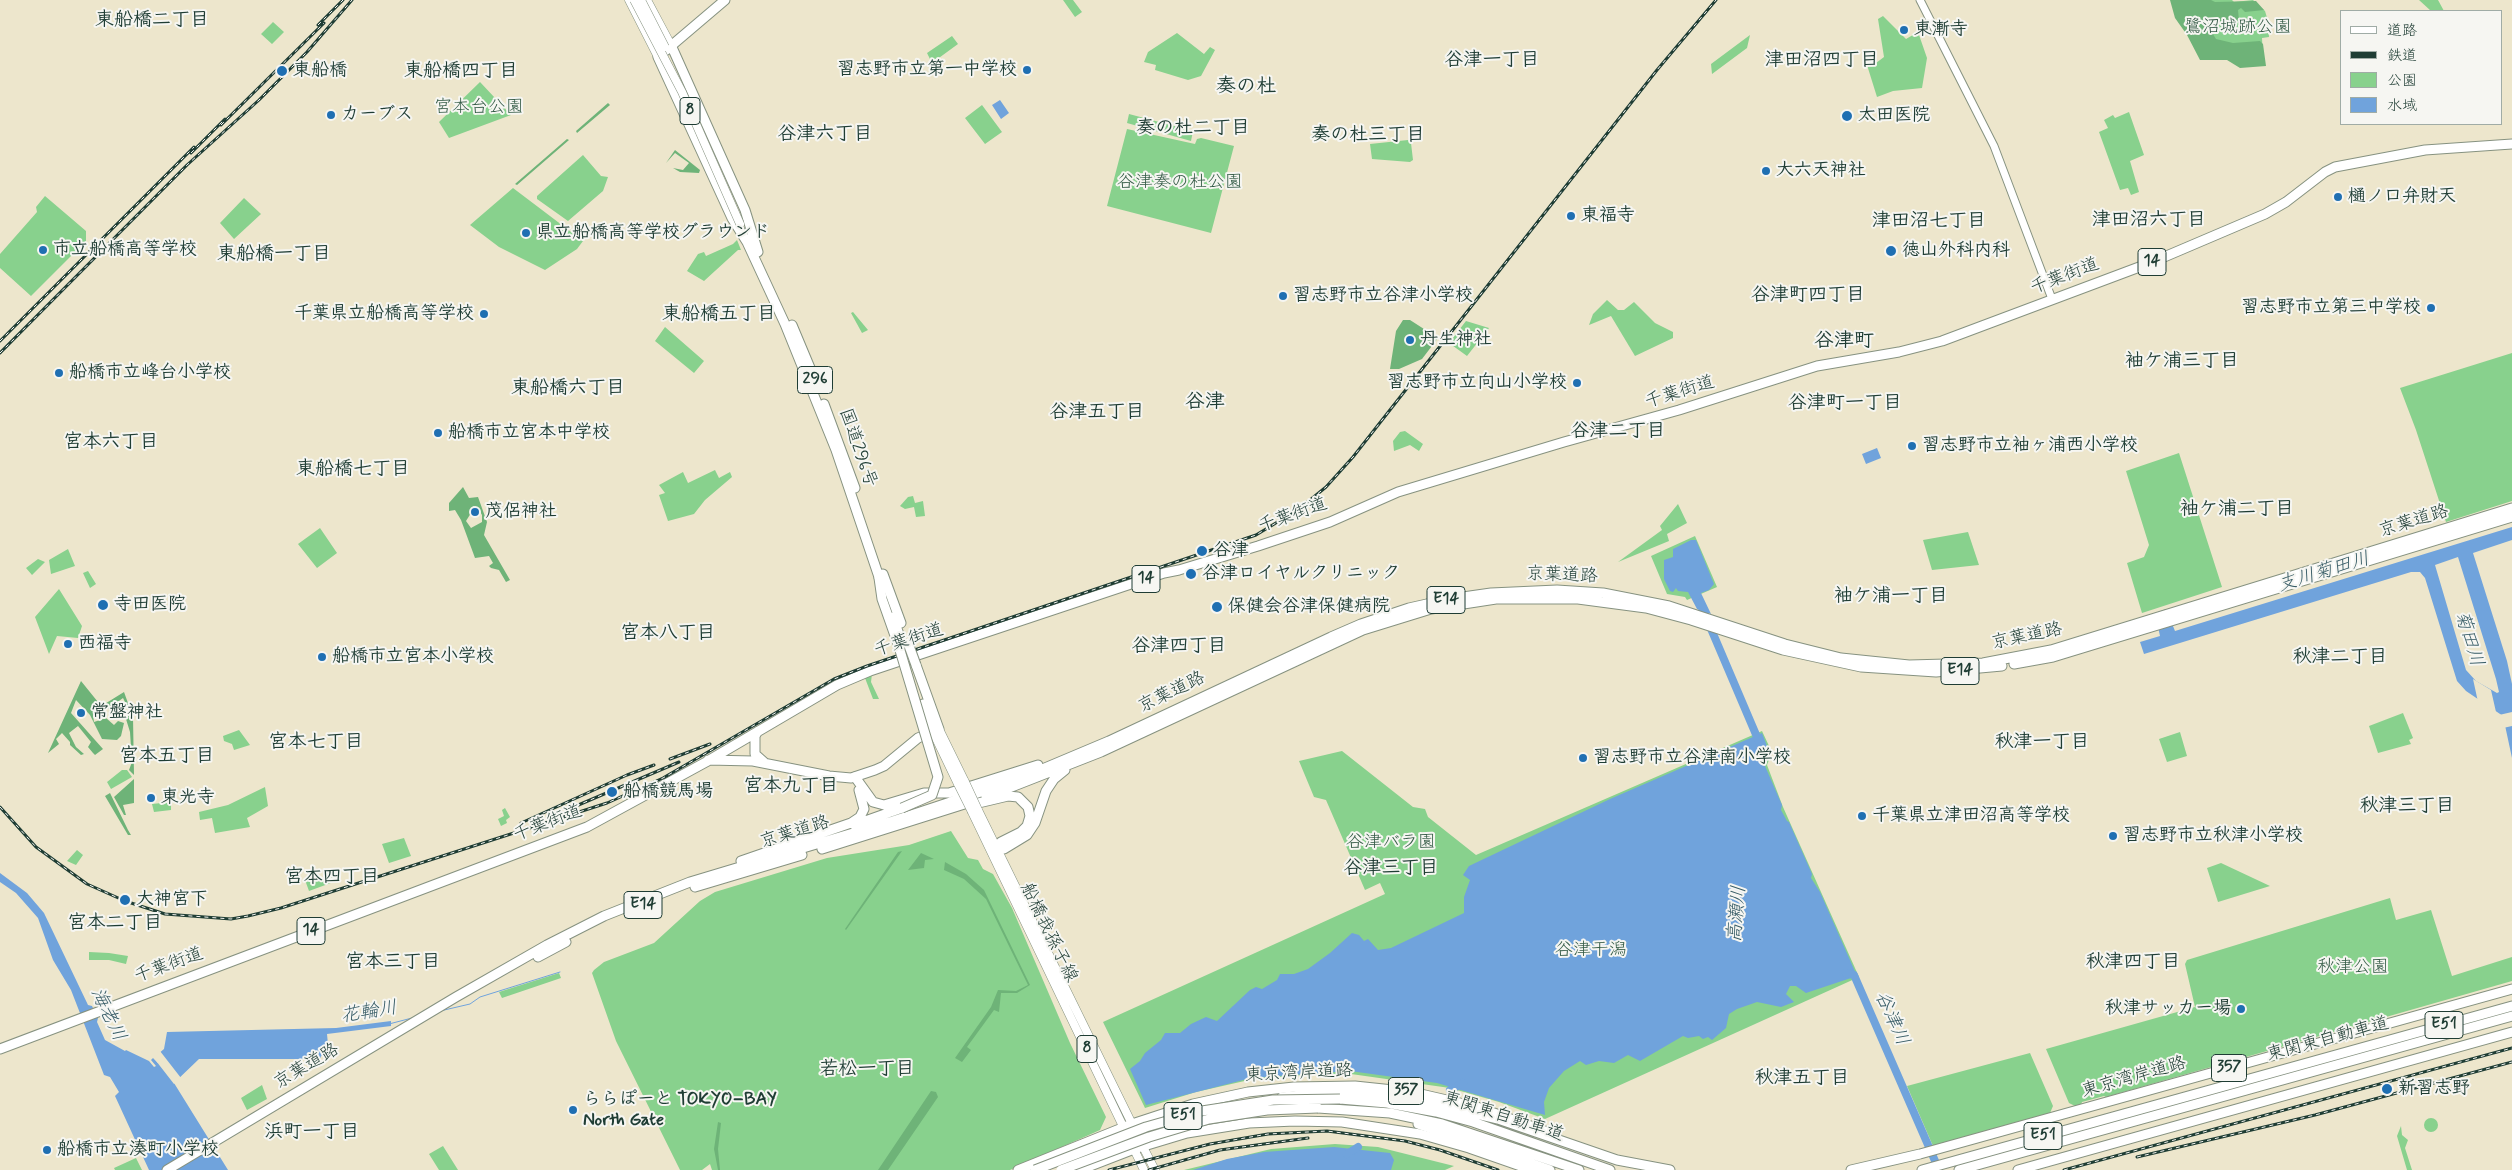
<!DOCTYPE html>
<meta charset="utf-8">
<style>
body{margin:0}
#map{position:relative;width:2512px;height:1170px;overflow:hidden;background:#ede6cc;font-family:Mynerve,"Klee One",sans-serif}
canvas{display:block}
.legend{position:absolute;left:2340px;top:10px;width:162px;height:115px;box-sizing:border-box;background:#f6f6f2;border:1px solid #a0aca6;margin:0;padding:6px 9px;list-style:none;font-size:15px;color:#1f3d34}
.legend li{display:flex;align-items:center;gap:10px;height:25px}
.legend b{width:25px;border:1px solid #a0aca6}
</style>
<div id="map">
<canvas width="2512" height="1170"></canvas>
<ul class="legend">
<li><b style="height:6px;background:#fff"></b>道路</li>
<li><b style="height:6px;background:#1f3d34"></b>鉄道</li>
<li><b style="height:14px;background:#88d18d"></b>公園</li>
<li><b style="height:14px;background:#70a3dc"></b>水域</li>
</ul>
</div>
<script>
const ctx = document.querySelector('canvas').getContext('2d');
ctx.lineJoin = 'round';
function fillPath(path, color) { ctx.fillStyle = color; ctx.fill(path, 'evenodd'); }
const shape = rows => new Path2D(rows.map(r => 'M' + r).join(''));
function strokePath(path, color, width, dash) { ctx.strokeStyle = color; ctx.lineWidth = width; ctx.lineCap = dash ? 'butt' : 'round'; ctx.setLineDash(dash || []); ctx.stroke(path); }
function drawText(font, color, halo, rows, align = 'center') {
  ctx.font = font + ' Mynerve,"Klee One",sans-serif'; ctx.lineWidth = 4; ctx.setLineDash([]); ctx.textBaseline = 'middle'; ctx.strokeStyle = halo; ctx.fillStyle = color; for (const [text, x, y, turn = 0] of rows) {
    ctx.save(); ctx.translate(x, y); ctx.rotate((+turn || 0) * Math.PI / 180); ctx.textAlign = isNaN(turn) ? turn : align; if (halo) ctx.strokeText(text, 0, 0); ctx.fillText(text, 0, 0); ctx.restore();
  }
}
const green = shape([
 [1063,0,1073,0,1082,12,1075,17],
 [2196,0,2232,0,2234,2,2253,0,2265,11,2268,21,2269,37,2262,38,2263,60,2222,53,2195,17],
 [2419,0,2438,0,2444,11,2431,11],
 [1883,16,1906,39,1918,32,1927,58,1922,88,1893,91,1877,97,1867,65,1872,66,1884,57,1878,19],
 [273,22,284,32,272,44,261,34],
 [1177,33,1204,54,1210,47,1215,50,1201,76,1188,80,1155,70,1156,65,1144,62,1148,52],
 [1750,35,1747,48,1712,74,1711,64],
 [952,36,958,44,932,63,927,53],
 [480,82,511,115,449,138,439,122],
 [982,105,1002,132,985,144,965,118],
 [2129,112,2144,155,2130,161,2139,192,2131,195,2128,188,2120,190,2099,132,2108,128,2104,120,2113,115,2115,118],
 [1129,114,1193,131,1191,141,1127,123],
 [1127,129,1195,144,1197,139,1201,138,1234,146,1211,233,1107,206],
 [1408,140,1411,143,1413,160,1410,162,1372,159,1370,144],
 [583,155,601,176,608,177,603,191,568,221,537,199,537,196],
 [513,188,583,241,577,249,545,270,499,247,470,225],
 [45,196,86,231,86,241,31,296,0,268,0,254,37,212,36,207],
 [244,198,261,214,234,239,220,223],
 [737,240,741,250,738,250,704,281,687,271,698,254,704,252,706,256,733,244],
 [1607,300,1618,310,1624,310,1634,302,1655,323,1673,332,1673,338,1635,356,1611,316,1589,325,1593,314],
 [853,312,868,330,862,333,851,313],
 [1466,321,1489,328,1467,356,1449,343],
 [665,327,704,361,694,373,655,341],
 [2512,353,2512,501,2446,522,2416,430,2400,388],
 [1405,431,1423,444,1419,451,1410,445,1394,451,1393,441,1400,432],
 [2179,453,2222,587,2142,613,2127,563,2144,557,2149,545,2126,471],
 [715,470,719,478,730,472,732,477,705,500,694,514,668,521,659,495,665,493,659,485,683,472,688,483],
 [913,496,915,503,923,501,925,516,916,517,914,507,905,509,900,506,908,497],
 [1678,504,1687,523,1667,534,1669,541,1618,562,1662,530,1660,526],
 [320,528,337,553,317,568,298,544],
 [1968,532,1979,565,1932,570,1923,540],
 [1695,536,1717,587,1687,600,1685,597,1667,594,1651,556],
 [68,549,75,566,51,574,49,560],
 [38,559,45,562,32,575,26,568],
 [88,571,96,584,90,588,83,573],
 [59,589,82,626,78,638,57,636,49,654,35,617],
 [872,674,871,682,879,699,873,699,865,678],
 [2403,713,2413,738,2409,740,2411,744,2378,753,2369,726],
 [239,730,250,745,234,750,232,744,224,741,223,736],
 [1762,731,1769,746,1770,757,1767,765,1783,807,1859,977,1545,1119,1499,1102,1450,1088,1351,1074,1304,1075,1249,1080,1196,1092,1145,1108,1103,1022,1385,894,1380,883,1365,890,1326,800,1314,797,1299,761,1342,751,1413,807,1425,809,1428,817,1476,855],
 [2180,732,2187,756,2167,762,2159,739],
 [122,770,127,770,132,777,111,789,107,782],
 [265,787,268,806,247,818,250,827,215,833,212,818,200,820,199,812,228,805],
 [171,802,171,810,154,812,152,804],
 [505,808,510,817,506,820,507,823,501,826,498,819,504,816,502,810],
 [951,831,968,858,978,860,983,869,993,874,1012,908,1070,1043,1106,1117,1100,1130,1010,1170,712,1170,710,1164,702,1170,680,1170,616,1041,592,973,594,970,604,962,654,943,700,901,715,892,827,858,909,845],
 [404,838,411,856,389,863,382,844],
 [77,850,83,855,76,865,67,861],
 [2221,863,2270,886,2218,902,2207,868],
 [338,877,339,880,309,891,305,880],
 [2390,898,2396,920,2431,910,2452,976,2512,957,2512,981,2106,1097,2104,1096,2082,1102,2081,1105,2075,1106,2069,1103,2046,1049,2195,1007,2185,964,2187,960],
 [89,952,109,953,128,956,126,964,109,960,89,960],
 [559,973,561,978,502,998,499,992],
 [2030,1053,2053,1106,2050,1113,1933,1146,1907,1086],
 [262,1085,267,1099,247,1110,241,1098],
 '2424 1125a7 7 0 1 1 14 0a7 7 0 1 1-14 0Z',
 [2401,1126,2402,1135,2408,1140,2405,1148,2412,1170,2407,1170,2397,1136],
 [1335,1144,1378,1147,1454,1166,1445,1170,1184,1170,1271,1149],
 [443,1146,458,1170,439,1170,429,1154],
 [136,1158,142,1170,115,1170,114,1168]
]);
const forest = shape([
 [2170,0,2211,0,2215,2,2256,1,2264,10,2245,12,2241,8,2238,10,2239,21,2223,23,2213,27,2211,31,2216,39,2233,43,2260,41,2263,44,2266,66,2240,68,2227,60,2200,60,2187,35,2175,18],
 [608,103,610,105,577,133,576,131],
 [567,139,569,140,517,185,515,184],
 [675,150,700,170,699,173,680,172,673,168,683,170,689,163,675,153,666,163],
 [1403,320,1410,320,1438,338,1422,359,1399,369,1390,369,1396,331],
 [463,487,469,498,478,497,487,522,484,535,510,580,506,582,499,570,491,568,489,566,493,563,489,556,475,558,461,520,455,510,449,511,449,503],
 [474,506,475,509,478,508,482,515,482,522,471,528,466,521,471,513,471,508],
 [81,681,102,707,93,715,94,722,106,718,114,725,118,721,124,723,121,736,117,740,102,739,90,715,76,700,71,713,103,749,95,755,93,753,88,747,91,742,78,726,69,733,76,747,84,754,81,755,70,745,70,742,62,733,56,739,59,744,48,753],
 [124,692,133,717,134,775,129,770,132,762,130,732,126,719,129,710,123,698,108,709,103,705],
 [134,779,134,803,123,805,126,815,124,815,114,797],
 [110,793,128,830,131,835,128,835,105,796],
 [902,851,846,930,845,929,898,852],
 [921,853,934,859,925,860,924,868,908,870],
 [945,862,966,874,984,890,1030,985,1017,993,1001,993,999,1012,994,1010,967,1047,971,1050,962,1062,955,1058,991,1007,998,990,1016,991,1028,985,986,899,964,879,944,870],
 [931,1091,936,1092,938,1097,888,1170,878,1170],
 [718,1122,721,1123,718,1149,720,1170,718,1170,714,1149]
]);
const water = shape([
 [1000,100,1009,113,1001,119,992,105],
 [1877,448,1881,458,1866,464,1862,454],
 [2512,527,2512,540,2473,553,2507,661,2512,684,2512,758,2503,716,2466,691,2457,681,2425,578,2420,572,2411,572,2144,654,2140,642,2160,636,2155,613,2166,609,2175,631],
 [2458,557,2496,679,2499,692,2497,693,2476,681,2466,670,2435,565],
 [1691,540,1696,540,1714,584,1709,590,1701,593,1711,614,1697,609,1688,592,1678,591,1676,588,1673,592,1670,591,1664,579,1664,560,1673,557,1673,549],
 [1762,733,1767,746,1768,757,1765,766,1782,805,1781,810,1787,821,1789,822,1812,874,1811,878,1820,892,1857,976,1806,993,1796,986,1790,986,1786,994,1794,1002,1781,1007,1757,1002,1737,1009,1729,1014,1726,1028,1712,1040,1708,1037,1703,1039,1699,1036,1688,1038,1683,1036,1640,1061,1628,1055,1614,1063,1599,1061,1586,1065,1580,1061,1564,1071,1549,1088,1544,1102,1545,1115,1437,1083,1350,1071,1251,1078,1146,1105,1130,1069,1140,1061,1145,1053,1161,1040,1165,1033,1180,1033,1191,1024,1206,1017,1217,1021,1250,990,1256,987,1262,989,1277,980,1280,974,1294,974,1308,969,1330,953,1352,933,1359,935,1364,941,1368,939,1378,950,1391,948,1464,913,1464,897,1470,880,1463,875,1469,866,1610,799],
 [0,873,27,893,44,913,88,1005,92,1006,98,1018,97,1022,105,1040,125,1051,126,1050,149,1061,154,1067,156,1066,151,1060,153,1058,158,1063,159,1062,158,1054,164,1049,167,1032,336,1028,391,1021,391,1026,327,1034,329,1055,321,1056,320,1059,199,1059,174,1083,228,1170,149,1170,115,1096,119,1092,110,1077,104,1075,71,990,53,960,38,918,16,893,0,882],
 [1334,1147,1390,1153,1394,1160,1391,1170,1193,1170,1227,1159,1264,1152]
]);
const pier = shape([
 [2473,679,2491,690,2496,712,2478,702],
 [2512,712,2512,726,2503,728,2499,715],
 [160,1051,181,1078,174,1084,153,1057]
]);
const stream = shape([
 [440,1011,470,1004,480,997,560,972],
 [389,1024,412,1018]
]);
const river = shape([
 [1700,603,1760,744],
 [1846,973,1854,975,1939,1170],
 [1450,1090,1463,1083],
 [1347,1154,1358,1147]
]);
const motorwayTunnel = shape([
 [1514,1129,1530,1139,1536,1161]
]);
const secondary = shape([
 [1920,0,1994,146,2052,299]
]);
const primary = shape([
 [629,0,658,57],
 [647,0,671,45],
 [939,729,965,782],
 [933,732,958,784],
 [978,810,1134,1128],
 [972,812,1144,1170],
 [1132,1133,1142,1134,1171,1124,1184,1125],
 [1141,1143,1155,1170],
 [1096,1147,1103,1148,1124,1141,1133,1142]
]);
const trunk = shape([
 [725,0,658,57,732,218,747,242,785,324,836,450,881,583],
 [671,45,745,210,758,252],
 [792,325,818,387],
 [824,404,855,488],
 [883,574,901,623],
 [893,617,903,646],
 [923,704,933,732],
 [758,731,755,736,755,754,764,762],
 [708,760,753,761,829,776,851,778,875,770,884,766,918,738,939,729,916,665],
 [0,1049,587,827,706,762,837,685,870,671,1164,573,1179,570,1258,546,1330,522,1398,492,1564,442,1679,410,1817,366,1899,352,1942,341,2150,263,2265,214,2286,202,2325,172,2335,167,2425,150,2512,144],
 [1018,1170,1132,1124,1193,1104,1248,1092,1294,1087,1355,1086,1412,1092,1477,1107,1556,1135],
 [1080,1170,1134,1149,1187,1133,1249,1123,1295,1121,1342,1122,1420,1134,1469,1148,1532,1170],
 [1851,1170,1920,1154,2512,989],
 [2018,1170,2512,1032]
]);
const motorway = shape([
 [879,578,882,599,899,647],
 [2014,664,2053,657,2512,517],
 [855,777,873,802,884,805,924,793,949,793,1038,765],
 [986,797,1101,752,1363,630,1431,609,1496,599,1578,599,1646,608,1691,620,1783,650,1861,667,1936,672,2002,666],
 [970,805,1008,796,1018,797,1028,807,1030,816,1027,826,1021,832,1001,842,996,848],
 [854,825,902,808],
 [996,848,1004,849,1027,835,1035,823,1046,791,1054,779,1065,770],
 [822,849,974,801],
 [741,861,851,823,860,817,864,809,859,790],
 [695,887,802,855],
 [538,957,566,942],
 [1282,1097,1340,1091,1409,1098,1498,1119,1617,1160,1670,1170],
 [1340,1099,1387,1103,1436,1112,1473,1122,1610,1170],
 [1318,1108,1390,1113,1442,1124,1579,1170],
 [1418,1124,1550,1170],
 [167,1170,456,997,547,945,604,916,690,882,893,821,1014,781,1109,741,1331,637,1361,624,1409,608,1449,599,1491,593,1557,590,1603,593,1669,606,1785,644,1841,658,1909,665,1983,663,2051,650,2512,508],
 [1922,1170,2512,1006],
 [1959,1170,2512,1016]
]);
const rail = shape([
 [318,25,343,0],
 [221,125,324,23],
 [191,153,225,119],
 [0,341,194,147],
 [0,353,187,165,259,100,307,52,352,0],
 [670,759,710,744],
 [576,806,679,762],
 [0,807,36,847,87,884,125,901,165,914,231,919,248,916,281,908,607,803,663,778,834,679,867,666,1256,535,1299,509,1326,487,1353,457,1657,70,1716,0],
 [521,823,627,775,654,765],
 [2137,1157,2315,1115,2512,1062],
 [1109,1170,1210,1144,1268,1134,1327,1131,1405,1141,1440,1150,1498,1170],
 [1149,1170,1220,1150,1308,1138],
 [2064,1170,2512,1048]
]);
const primaryBridge = shape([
 [634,0,682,92,740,224],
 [641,0,665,47],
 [965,782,978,810],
 [958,784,972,812]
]);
const trunkBridge = shape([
 [908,643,916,665]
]);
const motorwayBridge = shape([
 [899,647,938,777,932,795,902,808],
 [1035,1170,1146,1127,1202,1111,1273,1100,1340,1099],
 [1061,1170,1149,1137,1209,1119,1267,1110,1318,1108]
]);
const markers = [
 [1904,30,5,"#1f6fb2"],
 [1027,70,5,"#1f6fb2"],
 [282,71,6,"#1f6fb2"],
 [331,115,5,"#1f6fb2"],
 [1847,116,6,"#1f6fb2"],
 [1766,171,5,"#1f6fb2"],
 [2338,197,5,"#1f6fb2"],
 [1571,216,5,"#1f6fb2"],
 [526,233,5,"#1f6fb2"],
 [43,250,5,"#1f6fb2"],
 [1891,251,6,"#1f6fb2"],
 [1283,296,5,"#1f6fb2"],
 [2431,308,5,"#1f6fb2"],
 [484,314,5,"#1f6fb2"],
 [1410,340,5,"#1f6fb2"],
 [59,373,5,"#1f6fb2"],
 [1577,383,5,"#1f6fb2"],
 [438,433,5,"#1f6fb2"],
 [1912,446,5,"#1f6fb2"],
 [475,512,5,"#1f6fb2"],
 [1202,551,6,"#1f6fb2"],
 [1191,574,6,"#1f6fb2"],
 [103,605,6,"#1f6fb2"],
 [1217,607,6,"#1f6fb2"],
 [68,644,5,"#1f6fb2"],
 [322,657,5,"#1f6fb2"],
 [81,713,5,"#1f6fb2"],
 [1583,758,5,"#1f6fb2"],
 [612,792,6,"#1f6fb2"],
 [151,798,5,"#1f6fb2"],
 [1862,816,5,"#1f6fb2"],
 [2113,836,5,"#1f6fb2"],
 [125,900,6,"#1f6fb2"],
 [2241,1009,5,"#1f6fb2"],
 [2387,1089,6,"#1f6fb2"],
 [573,1110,5,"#1f6fb2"],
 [47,1150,5,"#1f6fb2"]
];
const shields = [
 [690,111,20],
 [2152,262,28],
 [815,380,35],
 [1146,579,28],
 [1446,600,38],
 [1960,671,38],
 [643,905,38],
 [311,931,28],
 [2444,1025,38],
 [1087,1049,20],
 [2229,1068,35],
 [1406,1091,35],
 [1183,1116,38],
 [2043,1136,38]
];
const shieldNames = [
 ["8",690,111],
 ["14",2152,262],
 ["296",815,380],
 ["14",1146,579],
 ["E14",1446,600],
 ["E14",1960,671],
 ["E14",643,905],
 ["14",311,931],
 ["E51",2444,1025],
 ["8",1087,1049],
 ["357",2229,1068],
 ["357",1406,1091],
 ["E51",1183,1116],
 ["E51",2043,1136]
];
const parkNames = [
 ["鷺沼城跡公園",2238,28],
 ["宮本台公園",479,108],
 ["谷津奏の杜公園",1180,183],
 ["谷津バラ園",1391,843],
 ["谷津干潟",1591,951],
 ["秋津公園",2353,968]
];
const poiNames = [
 ["東漸寺",1914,30],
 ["習志野市立第一中学校",1017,70,"right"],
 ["東船橋",293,71],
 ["カーブス",341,115],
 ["太田医院",1858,116],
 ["大六天神社",1776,171],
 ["樋ノ口弁財天",2348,197],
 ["東福寺",1581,216],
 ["県立船橋高等学校グラウンド",536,233],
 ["市立船橋高等学校",53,250],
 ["徳山外科内科",1902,251],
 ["習志野市立谷津小学校",1293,296],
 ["習志野市立第三中学校",2421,308,"right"],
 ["千葉県立船橋高等学校",474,314,"right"],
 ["丹生神社",1420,340],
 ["船橋市立峰台小学校",69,373],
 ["習志野市立向山小学校",1567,383,"right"],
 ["船橋市立宮本中学校",448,433],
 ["習志野市立袖ヶ浦西小学校",1922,446],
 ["茂侶神社",485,512],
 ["谷津",1213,551],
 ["谷津ロイヤルクリニック",1202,574],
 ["寺田医院",114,605],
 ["保健会谷津保健病院",1228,607],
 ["西福寺",78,644],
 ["船橋市立宮本小学校",332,657],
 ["常盤神社",91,713],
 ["習志野市立谷津南小学校",1593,758],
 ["船橋競馬場",623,792],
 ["東光寺",161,798],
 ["千葉県立津田沼高等学校",1872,816],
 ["習志野市立秋津小学校",2123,836],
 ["大神宮下",136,900],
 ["秋津サッカー場",2231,1009,"right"],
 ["新習志野",2398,1089],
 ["ららぽーと TOKYO−BAY",583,1100],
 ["North Gate",583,1121],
 ["船橋市立湊町小学校",57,1150]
];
const streetNames = [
 ["千葉街道",2065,277,-21],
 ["千葉街道",1680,393,-17],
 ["国道296号",857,448,71],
 ["千葉街道",1293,516,-20],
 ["京葉道路",2414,522,-17],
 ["京葉道路",1562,576,2],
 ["京葉道路",2027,637,-12],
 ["千葉街道",909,641,-18],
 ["京葉道路",1172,693,-26],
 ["千葉街道",548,824,-21],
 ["京葉道路",795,833,-17],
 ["船橋我孫子線",1048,933,64],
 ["千葉街道",169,966,-20],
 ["東関東自動車道",2328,1040,-15],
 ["京葉道路",307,1067,-31],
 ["東京湾岸道路",1299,1074,-3],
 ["東京湾岸道路",2134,1078,-16],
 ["東関東自動車道",1503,1117,18]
];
const neighbourhoodNames = [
 ["東船橋二丁目",152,21],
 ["谷津一丁目",1492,61],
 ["津田沼四丁目",1822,61],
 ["東船橋四丁目",461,72],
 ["奏の杜二丁目",1193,129],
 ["谷津六丁目",825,135],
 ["奏の杜三丁目",1368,136],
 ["津田沼六丁目",2149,221],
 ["津田沼七丁目",1929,222],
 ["東船橋一丁目",274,255],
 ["谷津町四丁目",1808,296],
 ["東船橋五丁目",719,315],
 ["袖ケ浦三丁目",2182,362],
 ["東船橋六丁目",568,389],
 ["谷津町一丁目",1845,404],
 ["谷津五丁目",1097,413],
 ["谷津二丁目",1618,432],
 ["宮本六丁目",111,443],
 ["東船橋七丁目",353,470],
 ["袖ケ浦二丁目",2237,510],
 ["袖ケ浦一丁目",1891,597],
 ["宮本八丁目",668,634],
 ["谷津四丁目",1179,647],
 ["秋津二丁目",2340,658],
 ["宮本七丁目",316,743],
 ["秋津一丁目",2042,743],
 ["宮本五丁目",167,757],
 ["宮本九丁目",791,787],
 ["秋津三丁目",2407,807],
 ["谷津三丁目",1391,869],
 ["宮本四丁目",332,878],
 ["宮本二丁目",115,924],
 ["宮本三丁目",393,963],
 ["秋津四丁目",2133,963],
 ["若松一丁目",867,1070],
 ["秋津五丁目",1802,1079],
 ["浜町一丁目",312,1133]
];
const waterNames = [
 ["支川菊田川",2324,573,-17],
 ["菊田川",2468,639,73],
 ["高瀬川",1738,914,-85],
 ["花輪川",369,1013,-9],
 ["海老川",107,1015,64],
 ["谷津川",1891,1019,66]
];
const quarterNames = [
 ["奏の杜",1246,88],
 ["谷津町",1844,342],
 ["谷津",1205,403]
];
fillPath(green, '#88d18d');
fillPath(forest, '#6eb378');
fillPath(water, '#70a3dc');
fillPath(pier, '#ede6cc');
strokePath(stream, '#70a3dc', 1);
strokePath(river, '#70a3dc', 8);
strokePath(motorwayTunnel, '#c4c4ae', 9, [9, 4.5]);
strokePath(secondary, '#869280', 9);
strokePath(primary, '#869280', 9);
strokePath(trunk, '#869280', 11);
strokePath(motorway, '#869280', 11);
strokePath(secondary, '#fff', 7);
strokePath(primary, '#fff', 8);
strokePath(trunk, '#fff', 9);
strokePath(motorway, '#fff', 9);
strokePath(rail, '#1f3d34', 3);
strokePath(rail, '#f6f6f2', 1, [4]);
strokePath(primaryBridge, '#869280', 9, []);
strokePath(trunkBridge, '#869280', 11, []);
strokePath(motorwayBridge, '#869280', 11, []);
strokePath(primaryBridge, '#fff', 8);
strokePath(trunkBridge, '#fff', 9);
strokePath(motorwayBridge, '#fff', 9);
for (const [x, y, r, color] of markers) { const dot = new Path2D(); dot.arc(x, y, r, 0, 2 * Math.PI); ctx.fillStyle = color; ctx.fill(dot); strokePath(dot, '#f6f6f2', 2); }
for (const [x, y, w] of shields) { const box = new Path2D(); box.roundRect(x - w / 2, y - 13.5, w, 27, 4); ctx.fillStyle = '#f6f6f2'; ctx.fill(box); strokePath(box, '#1f3d34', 1); }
drawText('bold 16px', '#1f3d34', null, shieldNames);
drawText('18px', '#345b46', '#f6f6f2', parkNames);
drawText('bold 18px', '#1f3d34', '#f6f6f2', poiNames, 'left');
drawText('18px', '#1f3d34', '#f6f6f2', streetNames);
drawText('bold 19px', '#1f3d34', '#f6f6f2', neighbourhoodNames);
drawText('italic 19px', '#375c66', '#f6f6f2', waterNames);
drawText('bold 20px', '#1f3d34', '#f6f6f2', quarterNames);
</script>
